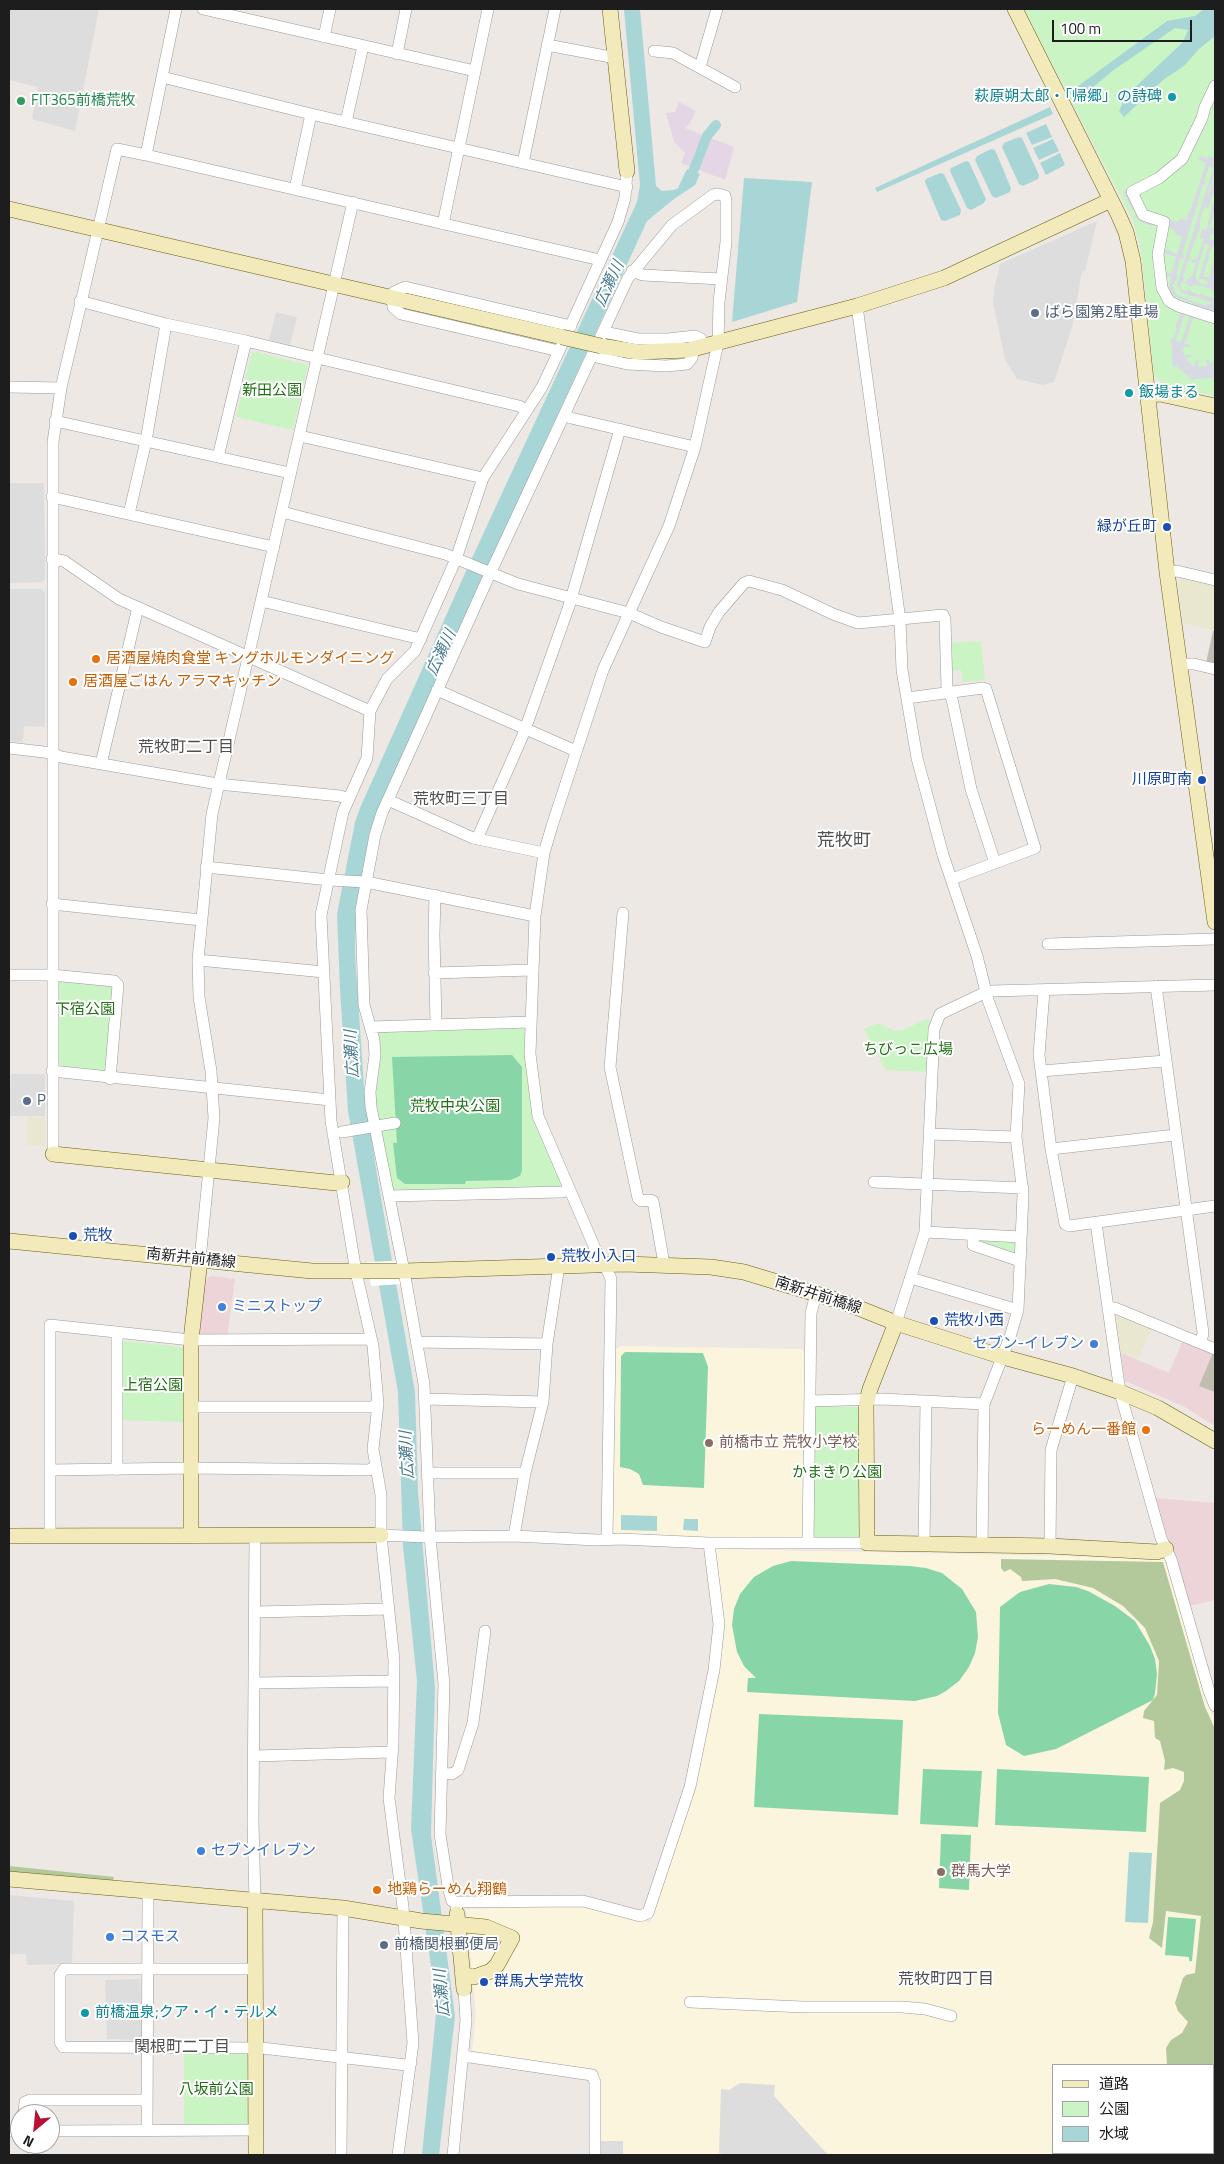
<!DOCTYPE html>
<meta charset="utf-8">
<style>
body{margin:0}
#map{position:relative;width:1224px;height:2164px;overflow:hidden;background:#ede8e3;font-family:"Titillium Web","Noto Sans JP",sans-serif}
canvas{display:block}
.frame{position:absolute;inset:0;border:10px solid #1d1d1d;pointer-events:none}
.legend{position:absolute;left:1052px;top:2064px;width:162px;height:90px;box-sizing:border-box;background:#fff;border:1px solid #a5a5a5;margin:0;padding:6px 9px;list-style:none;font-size:15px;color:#1d1d1d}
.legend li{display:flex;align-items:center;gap:10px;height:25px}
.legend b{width:25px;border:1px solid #a5a5a5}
.north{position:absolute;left:10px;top:2104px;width:50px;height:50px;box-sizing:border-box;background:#fff;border:1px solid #a5a5a5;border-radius:50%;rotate:208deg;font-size:14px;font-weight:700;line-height:20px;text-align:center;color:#1d1d1d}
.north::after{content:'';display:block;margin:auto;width:18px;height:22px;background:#b71236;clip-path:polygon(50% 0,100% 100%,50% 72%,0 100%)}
.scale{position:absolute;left:1052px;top:20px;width:140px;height:22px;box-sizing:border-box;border:2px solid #1d1d1d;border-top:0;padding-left:6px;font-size:15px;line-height:18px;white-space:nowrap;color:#1d1d1d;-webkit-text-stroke:4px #fff;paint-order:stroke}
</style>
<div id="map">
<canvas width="1224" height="2164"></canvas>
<div class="frame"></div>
<ul class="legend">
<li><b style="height:6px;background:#f3eabb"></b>道路</li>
<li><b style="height:14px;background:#caf4c4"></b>公園</li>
<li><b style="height:14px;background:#a8d6d7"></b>水域</li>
</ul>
<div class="north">N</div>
<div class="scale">100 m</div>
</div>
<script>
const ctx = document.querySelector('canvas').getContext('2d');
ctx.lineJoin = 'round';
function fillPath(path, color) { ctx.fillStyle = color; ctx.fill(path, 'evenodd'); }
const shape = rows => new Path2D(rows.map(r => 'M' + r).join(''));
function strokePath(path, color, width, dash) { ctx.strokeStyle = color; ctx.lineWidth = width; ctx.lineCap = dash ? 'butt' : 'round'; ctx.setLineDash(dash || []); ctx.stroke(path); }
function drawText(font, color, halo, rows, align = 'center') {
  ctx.font = font + ' "Titillium Web","Noto Sans JP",sans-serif'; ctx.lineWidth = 4; ctx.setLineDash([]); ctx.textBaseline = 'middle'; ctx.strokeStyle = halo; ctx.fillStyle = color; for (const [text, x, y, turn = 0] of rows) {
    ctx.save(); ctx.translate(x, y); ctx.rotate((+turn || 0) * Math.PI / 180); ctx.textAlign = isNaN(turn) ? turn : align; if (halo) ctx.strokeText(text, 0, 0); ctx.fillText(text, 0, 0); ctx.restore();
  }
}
const commercial = shape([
 [211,1276,235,1279,227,1337,201,1335,198,1332,204,1281],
 [1183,1340,1213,1352,1199,1385,1215,1392,1215,1426,1183,1406,1125,1381,1121,1353,1169,1373],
 [1155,1498,1215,1503,1215,1600,1189,1606]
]);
const industrial = shape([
 [679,102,696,111,690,123,685,128,734,147,725,180,681,163,685,153,674,142,666,113,675,112]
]);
const education = shape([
 [621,1346,802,1349,806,1353,802,1535,799,1539,617,1536,613,1532,615,1350],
 [715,1549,1166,1558,1208,1705,1215,1719,1214,2155,600,2155,599,2072,597,2069,475,2056,472,2052,476,2014,466,1909,586,1905,650,1923,688,1811,713,1697],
 [1053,2065,1213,2065,1213,2153,1053,2153]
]);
const construction = shape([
 [1213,631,1215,631,1215,665,1206,663],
 [1213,1352,1215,1353,1215,1392,1199,1386]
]);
const farmland = shape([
 [1182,578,1215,586,1215,631,1183,623,1178,582],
 [27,1117,45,1117,45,1146,27,1145],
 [1117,1313,1152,1328,1138,1360,1121,1353,1115,1316]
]);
const forest = shape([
 [1001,1559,1163,1562,1205,1707,1215,1729,1215,2066,1167,2065,1166,2048,1171,2040,1182,2033,1188,2022,1178,2011,1175,2003,1183,1978,1186,1975,1195,1973,1201,1916,1166,1911,1162,1948,1149,1938,1153,1922,1160,1803,1180,1790,1184,1781,1184,1772,1173,1768,1164,1770,1165,1761,1160,1741,1155,1738,1154,1721,1143,1718,1144,1711,1157,1695,1159,1661,1145,1628,1123,1606,1093,1588,1055,1579,1022,1581,1021,1577,1010,1569,1004,1572,1001,1568],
 [9,1866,114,1877,113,1881,9,1875]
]);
const park = shape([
 [1024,9,1215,9,1215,396,1164,385,1154,375,1141,250,1133,221],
 [252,351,308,365,293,430,236,417],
 [981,641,985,680,963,682,961,670,951,671,950,643],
 [61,980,111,985,114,989,104,1074,63,1069,59,1063,58,983],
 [927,1019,931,1021,928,1072,886,1070,864,1029,879,1023,892,1030,900,1031],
 [524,1028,526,1029,526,1049,562,1182,559,1188,394,1191,392,1188,375,1099,381,1056,377,1036,380,1030],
 [976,1238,1018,1239,1017,1256,978,1245],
 [125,1341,181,1347,184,1351,184,1422,121,1420,122,1344],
 [817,1406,856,1407,861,1410,859,1537,855,1540,814,1538,812,1535,814,1410],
 [184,2054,247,2054,248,2126,184,2126]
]);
const pitch = shape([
 [512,1055,522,1067,522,1170,520,1176,510,1180,466,1181,465,1184,405,1184,397,1178,393,1143,397,1143,392,1057],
 [625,1352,703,1353,708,1367,704,1488,643,1485,639,1474,630,1469,620,1467,621,1356],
 [791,1561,910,1566,926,1568,942,1573,962,1589,976,1612,978,1637,975,1653,969,1667,959,1681,946,1691,937,1696,915,1701,747,1692,748,1678,756,1678,744,1666,737,1652,732,1625,734,1609,740,1594,754,1577,773,1566],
 [1049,1584,1076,1587,1088,1591,1115,1606,1135,1621,1150,1646,1155,1659,1157,1674,1155,1693,1153,1700,1056,1749,1024,1756,1006,1745,998,1713,1000,1607,1020,1592],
 [759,1714,903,1720,898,1815,754,1807],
 [923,1769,982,1771,978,1827,920,1824],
 [997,1769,1149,1777,1146,1832,995,1825],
 [941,1834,971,1835,969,1890,939,1888],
 [1168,1917,1196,1919,1192,1961,1189,1961,1189,1957,1165,1955]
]);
const parking = shape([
 [9,9,99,9,75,131,32,119,38,87,9,80],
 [1097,221,1085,271,1082,271,1073,324,1054,382,1043,385,1017,379,1005,359,993,303,994,289,1000,264],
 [276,312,297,317,290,345,269,340],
 [9,483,44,483,45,579,42,582,9,583],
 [10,589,42,589,45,593,45,727,24,726,23,742,9,741],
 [11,1074,45,1074,45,1116,9,1116],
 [9,1895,74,1901,72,1964,27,1965,26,1954,9,1954],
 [140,1979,142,2040,107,2039,105,1980],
 [740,2083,775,2085,774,2096,828,2155,726,2155,719,2153,721,2089,729,2090],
 [600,2141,623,2141,623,2155,600,2155],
 [1090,2153,1154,2153,1154,2155,1090,2155]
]);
const plaza = shape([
 [1200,156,1207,158,1208,156,1215,158,1215,172,1205,203,1215,176,1215,189,1208,208,1204,207,1199,224,1201,225,1189,257,1191,258,1190,261,1188,261,1183,277,1185,278,1180,285,1183,290,1187,291,1188,289,1191,290,1191,292,1215,298,1215,320,1194,314,1185,343,1191,345,1190,348,1184,346,1183,351,1185,356,1190,354,1192,356,1186,359,1192,365,1194,366,1196,360,1199,361,1198,367,1208,366,1205,360,1208,359,1211,364,1215,359,1215,364,1212,367,1215,372,1215,378,1195,379,1194,381,1189,379,1189,377,1176,366,1174,367,1172,362,1172,344,1170,343,1171,338,1174,338,1177,328,1175,327,1182,310,1168,304,1160,291,1156,252,1160,225,1154,223,1152,226,1140,222,1140,217,1135,219,1134,216,1138,214,1135,208,1132,209,1123,192,1134,187,1145,212,1177,222,1180,219,1187,220,1188,212,1190,212,1206,163,1198,160],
 [1209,166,1213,168,1177,285,1182,293,1211,302,1210,304,1205,305,1189,300,1186,296,1185,298,1177,295,1173,286,1178,276,1176,275,1180,259,1183,259,1184,256,1182,255,1197,205,1199,204,1198,201,1203,185,1205,185,1206,182,1204,181],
 [1166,227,1173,230,1176,234,1182,237,1177,254,1162,248],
 [1161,252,1176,257,1171,274,1163,271],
 [1165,275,1171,277,1169,288,1175,297,1207,309,1206,312,1180,304,1171,299],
 [1186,311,1191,313,1181,342,1176,340],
 [1215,201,1215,211,1210,227,1214,228,1215,224,1215,234,1212,233,1209,237,1211,240,1215,240,1215,247,1212,246,1203,276,1209,278,1215,254,1215,295,1213,294,1212,289,1197,285,1189,287,1186,282,1187,279,1192,276,1196,263,1192,262,1193,259,1197,259,1204,239,1200,238,1202,229,1207,230,1212,205],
 [1205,244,1209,245,1199,278,1208,281,1207,285,1198,282,1195,277]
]);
const water = shape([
 [624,9,640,9,656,186,662,191,674,190,678,188,687,169,700,174,695,185,674,199,647,221,492,557,380,807,356,915,355,954,364,1087,377,1175,415,1392,418,1492,435,1688,431,1835,455,2016,439,2155,422,2155,436,2014,434,1986,411,1829,417,1681,403,1546,398,1392,348,1111,340,989,337,914,355,822,360,808,466,571,637,202,640,185],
 [1204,9,1215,9,1215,36,1199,49,1184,66,1163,80,1124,117,1119,111,1126,96,1183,42,1188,30,1175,28,1115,69,1075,102,1070,92,1167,21,1195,16],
 [1050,107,1053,114,877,192,875,188],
 [1046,124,1052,137,1032,145,1026,133],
 [1019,137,1022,138,1039,175,1038,179,1023,186,1019,184,1002,147,1004,143],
 [1053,139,1059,151,1039,160,1033,148],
 [991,149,995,150,1011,188,1010,192,996,198,992,196,975,160,977,156],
 [1060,153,1065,165,1046,175,1040,163],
 [966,161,969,162,986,199,984,203,971,210,967,208,950,171,951,168],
 [940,173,944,174,961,210,960,215,945,221,941,220,925,182,926,179],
 [744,178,812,182,797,302,732,322],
 [621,1515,657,1516,657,1531,621,1530],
 [684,1519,698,1519,698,1531,683,1530],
 [1129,1852,1152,1853,1148,1923,1125,1922]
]);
const pier = shape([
 [397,1259,401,1284,371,1286,367,1262,394,1261]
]);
const canal = shape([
 [689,182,707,136,716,125]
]);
const street = shape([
 [203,9,475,71],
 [324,37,330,9],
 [547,45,616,58],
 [654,51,673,53,735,87],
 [397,54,406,9],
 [700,67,717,9],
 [162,77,311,114,627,187],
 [1215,86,1205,107,1202,118,1182,159,1159,178,1132,192,1143,215,1164,222,1158,254,1162,288,1169,301,1178,306,1215,318],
 [346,122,363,46],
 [146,155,176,9],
 [523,163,555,9],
 [295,189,311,114],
 [443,224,488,9],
 [632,271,643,275,721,279],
 [80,301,166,324,246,341,519,406,526,410],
 [857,306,900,620,902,670,917,758,943,855,977,956,988,1000,1019,1084,1016,1137,1023,1194,1018,1310,1010,1337,984,1404,982,1545],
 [604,332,638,339,668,339,695,336,701,339,704,347],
 [559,351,401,314,393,307,392,298,394,292,405,287,571,326],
 [592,356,627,364,666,366,687,364,692,358,693,350],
 [9,387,61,388],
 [565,415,571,418,695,447],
 [55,421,290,473],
 [300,436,483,478],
 [218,457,246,341],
 [52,497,274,547],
 [282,512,445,554,518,584,629,613,661,627,705,642,710,627,719,612,744,583,749,581,782,590,833,614,858,623,943,615,945,619,947,688,952,699,971,789,995,863],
 [129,514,146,441,166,324],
 [52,559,64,561,119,599,370,711],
 [1167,572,1177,571,1215,580],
 [261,601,421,639],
 [1179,664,1194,664,1215,669],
 [437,690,576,751],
 [907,698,983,688,986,689,1035,848,952,879],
 [9,748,52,753,61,757,218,784,340,796,349,799],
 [101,764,138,607],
 [388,800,473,838,544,853],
 [477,839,523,735,569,606,620,429],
 [206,867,329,880,366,882,535,916],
 [435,895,434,934,436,1024],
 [52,904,201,920],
 [623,913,610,1067,638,1198,641,1201,650,1200,653,1201,664,1264],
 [1048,944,1215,939],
 [198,960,324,972],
 [434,973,532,970],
 [9,975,52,975,114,981,118,985,110,1079],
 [1156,986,1203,1333,1201,1343],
 [1044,991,1039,1055,1051,1149,1065,1224,1069,1226,1215,1206],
 [370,1027,530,1022],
 [52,1071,330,1100],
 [1041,1071,1165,1061],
 [342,1132,395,1123],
 [929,1134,1016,1137],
 [1051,1149,1175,1135],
 [53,1154,53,442,61,388,117,149,146,155,600,260],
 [874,1182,1023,1188],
 [389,1196,562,1192,569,1190],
 [1096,1223,1120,1392,1161,1538,1171,1559,1209,1691,1215,1706],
 [925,1232,1021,1237],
 [973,1235,973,1245,1020,1261],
 [200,1260,214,1118,211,1071,199,997,198,960,212,814,353,202],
 [911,1278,1018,1310],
 [1109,1308,1115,1308,1215,1349],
 [896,1323,925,1232,934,1029,940,1014,982,994,992,991,1215,985],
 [416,1342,547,1344],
 [425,1399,543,1402],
 [810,1401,882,1399,984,1404],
 [191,1407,372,1407,378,1404],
 [50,1470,191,1468,369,1470,376,1466],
 [117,1470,117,1332],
 [427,1473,525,1473],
 [50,1535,50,1325,191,1340,371,1339],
 [255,1535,253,1822,255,1900],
 [381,1535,426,1537,514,1536,597,1540,621,1539,709,1543,867,1543],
 [514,1536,525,1473,543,1402,547,1344,559,1266],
 [808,1543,811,1313,816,1294],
 [924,1544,926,1401],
 [1050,1546,1051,1450,1073,1376],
 [255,1612,388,1609],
 [255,1683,394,1681],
 [255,1756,392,1752],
 [441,1773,452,1774,458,1770,473,1723,485,1631],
 [456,1902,583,1901,640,1916,648,1913,690,1787,714,1670,719,1624,709,1543],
 [457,1914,456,1902,452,1901,448,1886,440,1834,444,1684,430,1537,424,1384,404,1271,371,1107,370,1092,375,1055,374,1040,364,1005,361,910,375,835,382,813,488,578,628,278,672,225,713,195,718,194,725,196,726,201,726,242,719,302,718,343,695,447,669,526,603,670,552,826,544,853,535,916,530,1054,538,1116,597,1253,605,1265,611,1279,607,1539],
 [255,1969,64,1969,60,1975,60,2042,63,2047,66,2047,262,2048,406,2065,411,2063],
 [690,2002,803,2007,902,2007,925,2009,951,2016],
 [463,2056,592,2075,595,2082,595,2155],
 [24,2114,25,2102,30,2100,147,2100],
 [147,2130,148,1899],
 [9,2131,20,2131],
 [50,2131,256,2130],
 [33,2144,34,2155],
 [341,2155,343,1908],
 [398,2155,413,2043,403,1907,389,1798,393,1743,394,1660,381,1535,381,1495,373,1449,378,1404,373,1346,356,1272,331,1121,321,915,343,812,367,758,370,711,387,679,415,651,456,559,483,478,542,387,559,351,618,222,625,198,627,171],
 [453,2155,466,2020,464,1989]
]);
const secondary = shape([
 [610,9,627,171],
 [1015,9,1118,214,1126,232,1133,261,1167,572,1215,922],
 [9,209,562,337],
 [601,346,638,352,689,350,857,306,944,278,1111,200],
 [1148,395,1160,394,1215,406],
 [53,1154,336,1183,342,1182],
 [9,1241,312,1271,404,1271,625,1264,711,1267,744,1272,846,1303,896,1323,1003,1357,1073,1376,1120,1392,1158,1408,1215,1441],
 [896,1323,870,1389,866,1405,867,1543,1050,1546,1157,1552,1166,1549],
 [191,1534,191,1340,200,1260],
 [9,1536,381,1535],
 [9,1879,343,1908,421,1921,486,1927,512,1938,497,1965,491,1971,474,1977,463,1975],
 [255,1900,256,2155],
 [457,1914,464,1989]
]);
const secondaryBridge = shape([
 [562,337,601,346]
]);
const markers = [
 [1172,97,5,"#0f9aa8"],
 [21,101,5,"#2e9e5b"],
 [1035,313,5,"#5c6f8a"],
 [1129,393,5,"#0f9aa8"],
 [1167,527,5,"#1a4fb4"],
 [96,659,5,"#e8710a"],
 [73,682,5,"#e8710a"],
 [1202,780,5,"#1a4fb4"],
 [27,1101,5,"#5c6f8a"],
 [73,1236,5,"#1a4fb4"],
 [551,1257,5,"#1a4fb4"],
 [222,1307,5,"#3f7fe0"],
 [934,1321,5,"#1a4fb4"],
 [1094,1344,5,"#3f7fe0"],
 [1146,1430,5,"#e8710a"],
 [709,1443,5,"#8d6e63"],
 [201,1851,5,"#3f7fe0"],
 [941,1872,5,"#8d6e63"],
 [377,1890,5,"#e8710a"],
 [110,1937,5,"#3f7fe0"],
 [384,1945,5,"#5c6f8a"],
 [484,1982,5,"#1a4fb4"],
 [85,2013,5,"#0f9aa8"]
];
const cultureNames = [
 ["萩原朔太郎・「帰郷」の詩碑",1162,97,"right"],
 ["飯場まる",1139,393],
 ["前橋温泉;クア・イ・テルメ",95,2013]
];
const leisureNames = [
 ["FIT365前橋荒牧",31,101]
];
const serviceNames = [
 ["ばら園第2駐車場",1045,313],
 ["P",37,1101],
 ["前橋関根郵便局",394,1945]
];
const parkNames = [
 ["新田公園",272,391],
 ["下宿公園",85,1010],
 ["ちびっこ広場",908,1050],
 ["荒牧中央公園",455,1107],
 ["上宿公園",153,1386],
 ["かまきり公園",837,1473],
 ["八坂前公園",216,2090]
];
const transitNames = [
 ["緑が丘町",1157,527,"right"],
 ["川原町南",1192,780,"right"],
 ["荒牧",83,1236],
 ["荒牧小入口",561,1257],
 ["荒牧小西",944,1321],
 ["群馬大学荒牧",494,1982]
];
const foodNames = [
 ["居酒屋焼肉食堂 キングホルモンダイニング",106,659],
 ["居酒屋ごはん アラマキッチン",83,682],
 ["らーめん一番館",1136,1430,"right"],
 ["地鶏らーめん翔鶴",387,1890]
];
const streetNames = [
 ["南新井前橋線",191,1259,6],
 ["南新井前橋線",818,1296,18]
];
const shopNames = [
 ["ミニストップ",232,1307],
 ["セブン-イレブン",1084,1344,"right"],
 ["セブンイレブン",211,1851],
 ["コスモス",120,1937]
];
const educationNames = [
 ["前橋市立 荒牧小学校",719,1443],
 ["群馬大学",951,1872]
];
const waterNames = [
 ["広瀬川",610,284,-65],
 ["広瀬川",442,653,-65],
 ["広瀬川",353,1054,-93],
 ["広瀬川",408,1455,-93],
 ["広瀬川",443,1993,-95]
];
const neighbourhoodNames = [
 ["荒牧町二丁目",186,748],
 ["荒牧町三丁目",461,800],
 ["荒牧町四丁目",946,1980],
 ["関根町二丁目",182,2048]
];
const quarterNames = [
 ["荒牧町",844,842]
];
fillPath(commercial, '#edd4d8');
fillPath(industrial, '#e5d6e6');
fillPath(education, '#fcf5de');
fillPath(construction, '#c1bdb0');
fillPath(farmland, '#eae7d0');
fillPath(forest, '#b3c99c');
fillPath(park, '#caf4c4');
fillPath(pitch, '#88d5a7');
fillPath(parking, '#ddd');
fillPath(plaza, '#d8dae3');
fillPath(water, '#a8d6d7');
fillPath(pier, '#fff');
strokePath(canal, '#a8d6d7', 10);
strokePath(street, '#9a9a9a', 12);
strokePath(secondary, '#695f0f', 16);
strokePath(street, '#fff', 11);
strokePath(secondary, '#f3eabb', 15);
strokePath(secondaryBridge, '#695f0f', 16, []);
strokePath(secondaryBridge, '#f3eabb', 15);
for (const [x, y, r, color] of markers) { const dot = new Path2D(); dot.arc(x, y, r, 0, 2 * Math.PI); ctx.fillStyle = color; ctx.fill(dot); strokePath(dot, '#fff', 2); }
drawText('15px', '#0d838f', '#fff', cultureNames, 'left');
drawText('15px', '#27864d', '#fff', leisureNames, 'left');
drawText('15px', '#4e5e75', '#fff', serviceNames, 'left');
drawText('15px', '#217015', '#fff', parkNames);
drawText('15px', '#164399', '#fff', transitNames, 'left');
drawText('15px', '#c56008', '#fff', foodNames, 'left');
drawText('15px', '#1d1d1d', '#fff', streetNames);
drawText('15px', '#366cbe', '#fff', shopNames, 'left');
drawText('15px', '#785e54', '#fff', educationNames, 'left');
drawText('italic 16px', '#487a8d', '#fff', waterNames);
drawText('16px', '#505050', '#fff', neighbourhoodNames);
drawText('18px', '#505050', '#fff', quarterNames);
</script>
